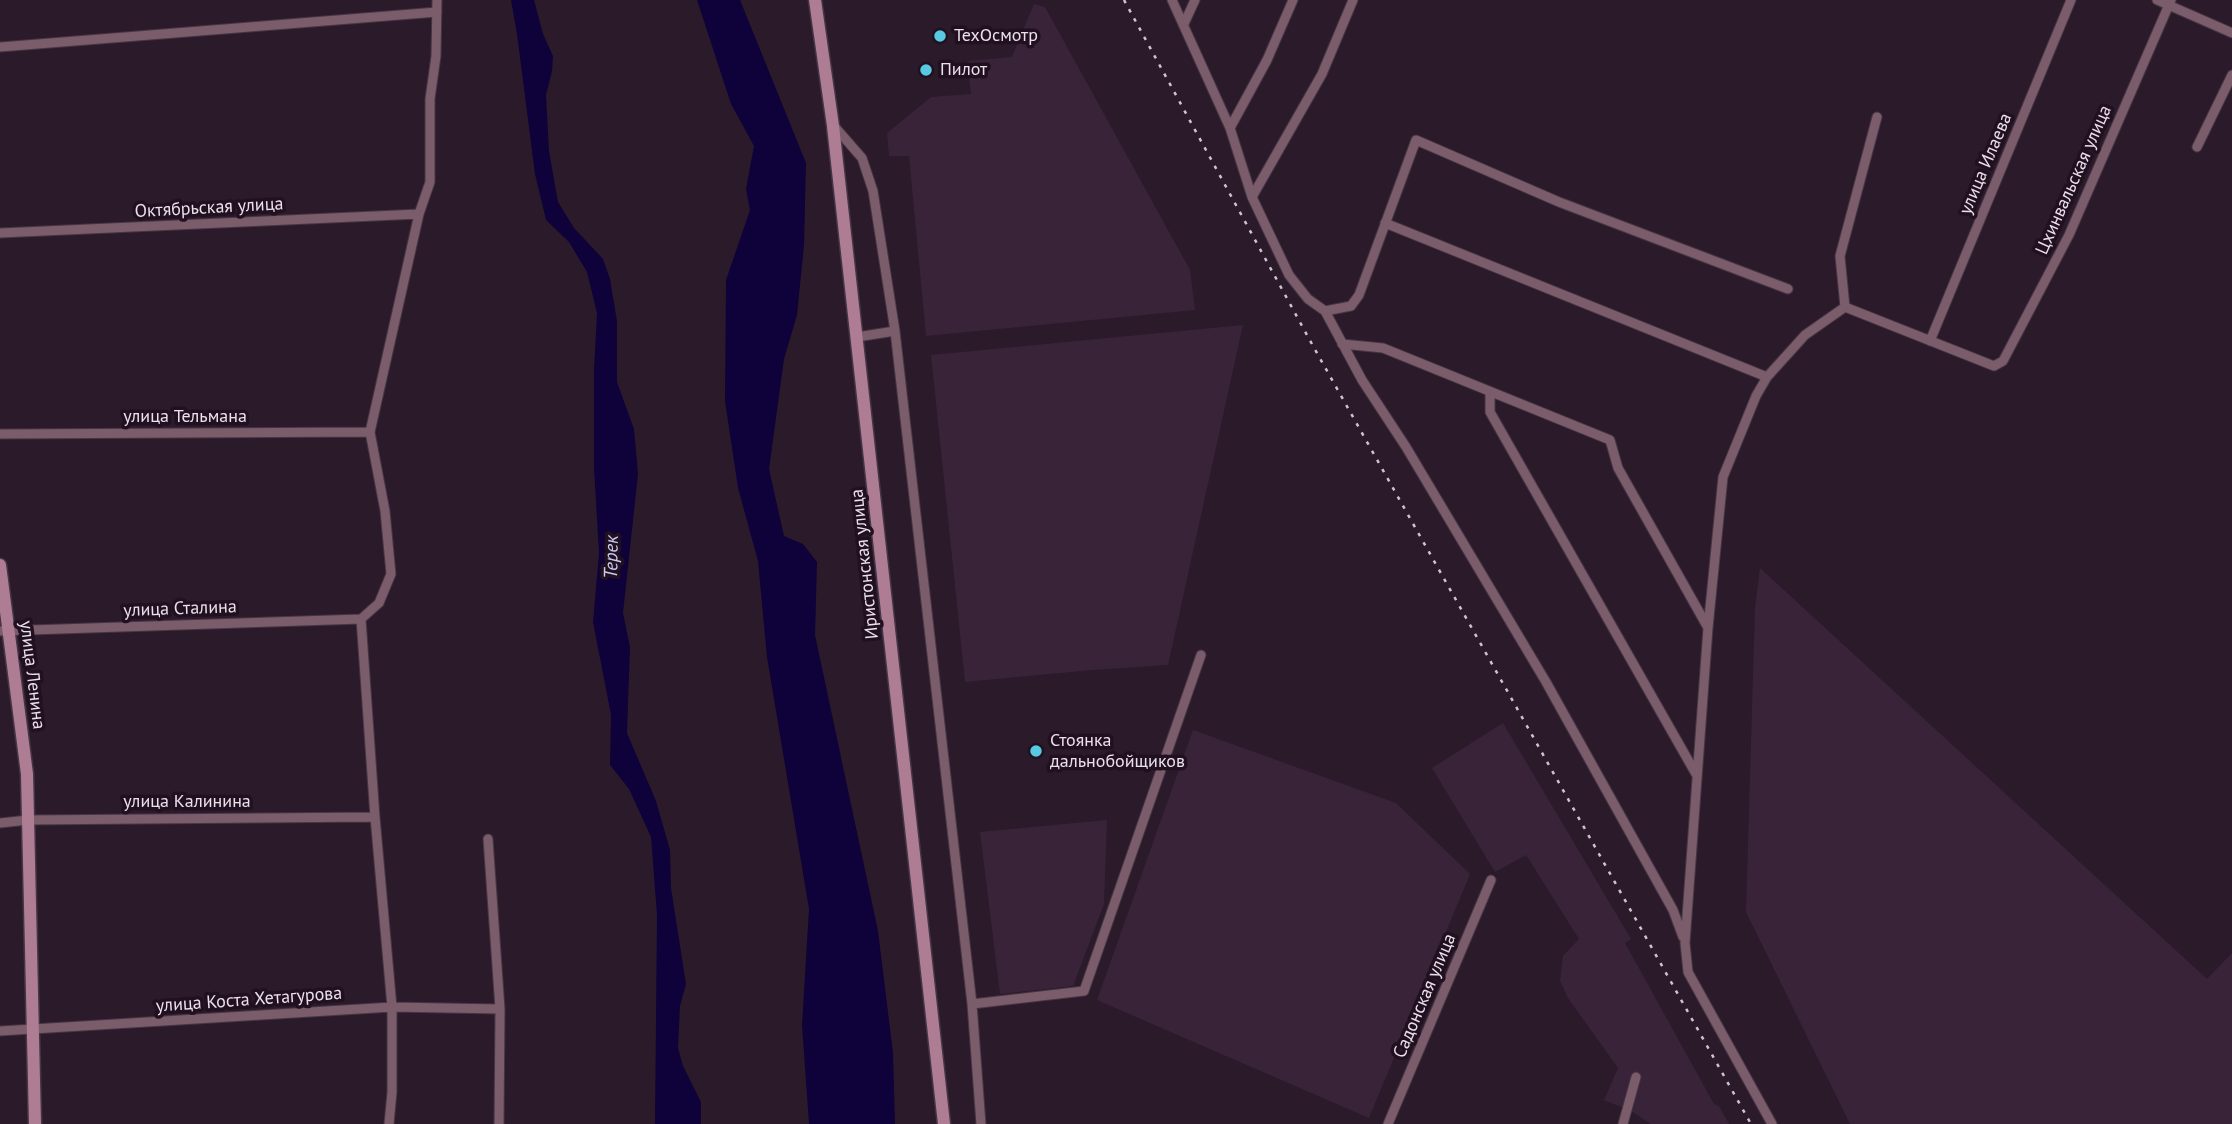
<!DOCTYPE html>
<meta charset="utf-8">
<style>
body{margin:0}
canvas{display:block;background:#2a1a2a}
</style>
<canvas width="2232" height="1124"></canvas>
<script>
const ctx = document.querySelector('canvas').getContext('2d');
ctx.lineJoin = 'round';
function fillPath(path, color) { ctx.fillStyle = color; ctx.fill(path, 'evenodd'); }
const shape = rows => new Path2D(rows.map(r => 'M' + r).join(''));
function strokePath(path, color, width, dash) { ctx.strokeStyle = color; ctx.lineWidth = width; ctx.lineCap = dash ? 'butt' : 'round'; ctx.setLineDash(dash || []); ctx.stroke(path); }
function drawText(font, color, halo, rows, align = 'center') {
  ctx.font = font + ' "PT Sans",sans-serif'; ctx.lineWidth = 7; ctx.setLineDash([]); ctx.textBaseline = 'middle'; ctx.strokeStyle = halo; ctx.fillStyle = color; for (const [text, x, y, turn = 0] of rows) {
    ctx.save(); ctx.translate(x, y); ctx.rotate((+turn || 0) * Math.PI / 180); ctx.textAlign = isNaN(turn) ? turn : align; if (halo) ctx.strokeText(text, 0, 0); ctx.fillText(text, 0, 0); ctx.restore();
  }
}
const built = shape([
 [1034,4,1045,7,1190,270,1195,310,926,336,909,156,889,156,887,133,931,97,971,94,967,61,1012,57],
 [1243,325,1168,665,1092,670,965,682,931,355],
 [1760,568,2207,979,2232,953,2232,1124,1850,1124,1746,912,1755,608],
 [1503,723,1631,939,1625,943,1714,1104,1719,1106,1729,1124,1651,1124,1631,1111,1604,1100,1618,1068,1568,998,1560,981,1563,956,1579,939,1526,855,1495,872,1432,768],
 [1193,730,1396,803,1470,874,1369,1118,1097,1000],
 [1107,820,1104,904,1073,986,1000,994,980,832]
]);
const water = shape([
 [511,0,534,0,543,34,553,56,552,71,546,95,549,151,558,202,574,228,603,259,610,279,617,321,617,382,634,429,638,474,623,613,630,647,627,733,656,801,670,850,671,888,686,984,680,1006,678,1048,683,1066,701,1102,701,1124,655,1124,657,915,651,837,629,789,610,765,611,715,593,622,599,553,594,468,594,369,597,313,587,272,569,242,546,220,535,174,517,34],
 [697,0,740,0,806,163,804,245,797,315,784,359,769,469,784,536,803,544,817,562,815,635,878,931,893,1053,895,1124,809,1124,802,1025,809,909,767,657,758,561,738,488,725,401,726,280,750,210,746,189,754,146,731,104]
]);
const street = shape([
 [1172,0,1230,128,1252,197,1289,275,1308,299,1325,311,1362,380,1406,447,1546,682,1673,910,1683,937],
 [2157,0,2232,33],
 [1184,24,1195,0],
 [0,47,437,12],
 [834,126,862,158,873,191,895,331,972,1004,981,1124],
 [1230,128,1267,60,1293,0],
 [2197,147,2232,75],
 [1252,197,1322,74,1353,0],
 [1385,223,1767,377],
 [0,233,419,214],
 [1845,307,1840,256,1877,117],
 [1325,311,1351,306,1359,295,1416,140,1559,202,1788,289],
 [857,337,895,331],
 [1930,341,2071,0],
 [1342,344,1383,348,1610,440,1618,468,1707,626],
 [1490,393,1490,412,1696,774],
 [0,434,370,432],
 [0,631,361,619],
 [0,823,28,820,375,817],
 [488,839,500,1009,499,1124],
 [972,1004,1084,991,1201,655],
 [0,1031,392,1007,500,1009],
 [389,1124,392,1092,392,1007,375,817,361,619,379,603,391,574,385,511,370,432,419,214,430,182,430,99,436,56,437,0],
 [1388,1124,1491,880],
 [1623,1124,1636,1077],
 [1772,1124,1688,972,1685,943,1708,628,1723,477,1756,396,1767,377,1805,335,1845,307,1994,366,2003,361,2069,235,2171,0]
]);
const secondary = shape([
 [815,0,833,126,944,1124],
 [0,565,27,774,35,1124]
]);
const rail = shape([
 [1124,0,1313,346,1751,1124]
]);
const markers = [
 [940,36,7,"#58c9e3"],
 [926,70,7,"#58c9e3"],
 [1036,751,7,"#58c9e3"]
];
const poiNames = [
 ["ТехОсмотр",954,36],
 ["Пилот",940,70],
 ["Стоянка",1050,741],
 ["дальнобойщиков",1050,762]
];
const streetNames = [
 ["улица Илаева",1986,164,-67],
 ["Цхинвальская улица",2074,180,-66],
 ["Октябрьская улица",209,208,-3],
 ["улица Тельмана",185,417],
 ["Иристонская улица",865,564,-96],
 ["улица Сталина",180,609,-2],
 ["улица Ленина",32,675,83],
 ["улица Калинина",187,802],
 ["Садонская улица",1425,996,-67],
 ["улица Коста Хетагурова",249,1000,-4]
];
const waterNames = [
 ["Терек",612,557,-89]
];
fillPath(built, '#382338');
fillPath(water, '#0f0139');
strokePath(street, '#453645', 11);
strokePath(secondary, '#453645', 15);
strokePath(street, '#7b5c6a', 9);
strokePath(secondary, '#ae7d94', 12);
strokePath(rail, '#cfc4cf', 2.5, [3.5, 7]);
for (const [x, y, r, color] of markers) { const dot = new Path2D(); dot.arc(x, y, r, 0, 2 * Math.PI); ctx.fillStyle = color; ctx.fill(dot); strokePath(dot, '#211120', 2.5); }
drawText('18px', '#ebe0eb', '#211120', poiNames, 'left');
drawText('18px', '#ebe0eb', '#211120', streetNames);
drawText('italic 19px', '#cbcdf2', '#211120', waterNames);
</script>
